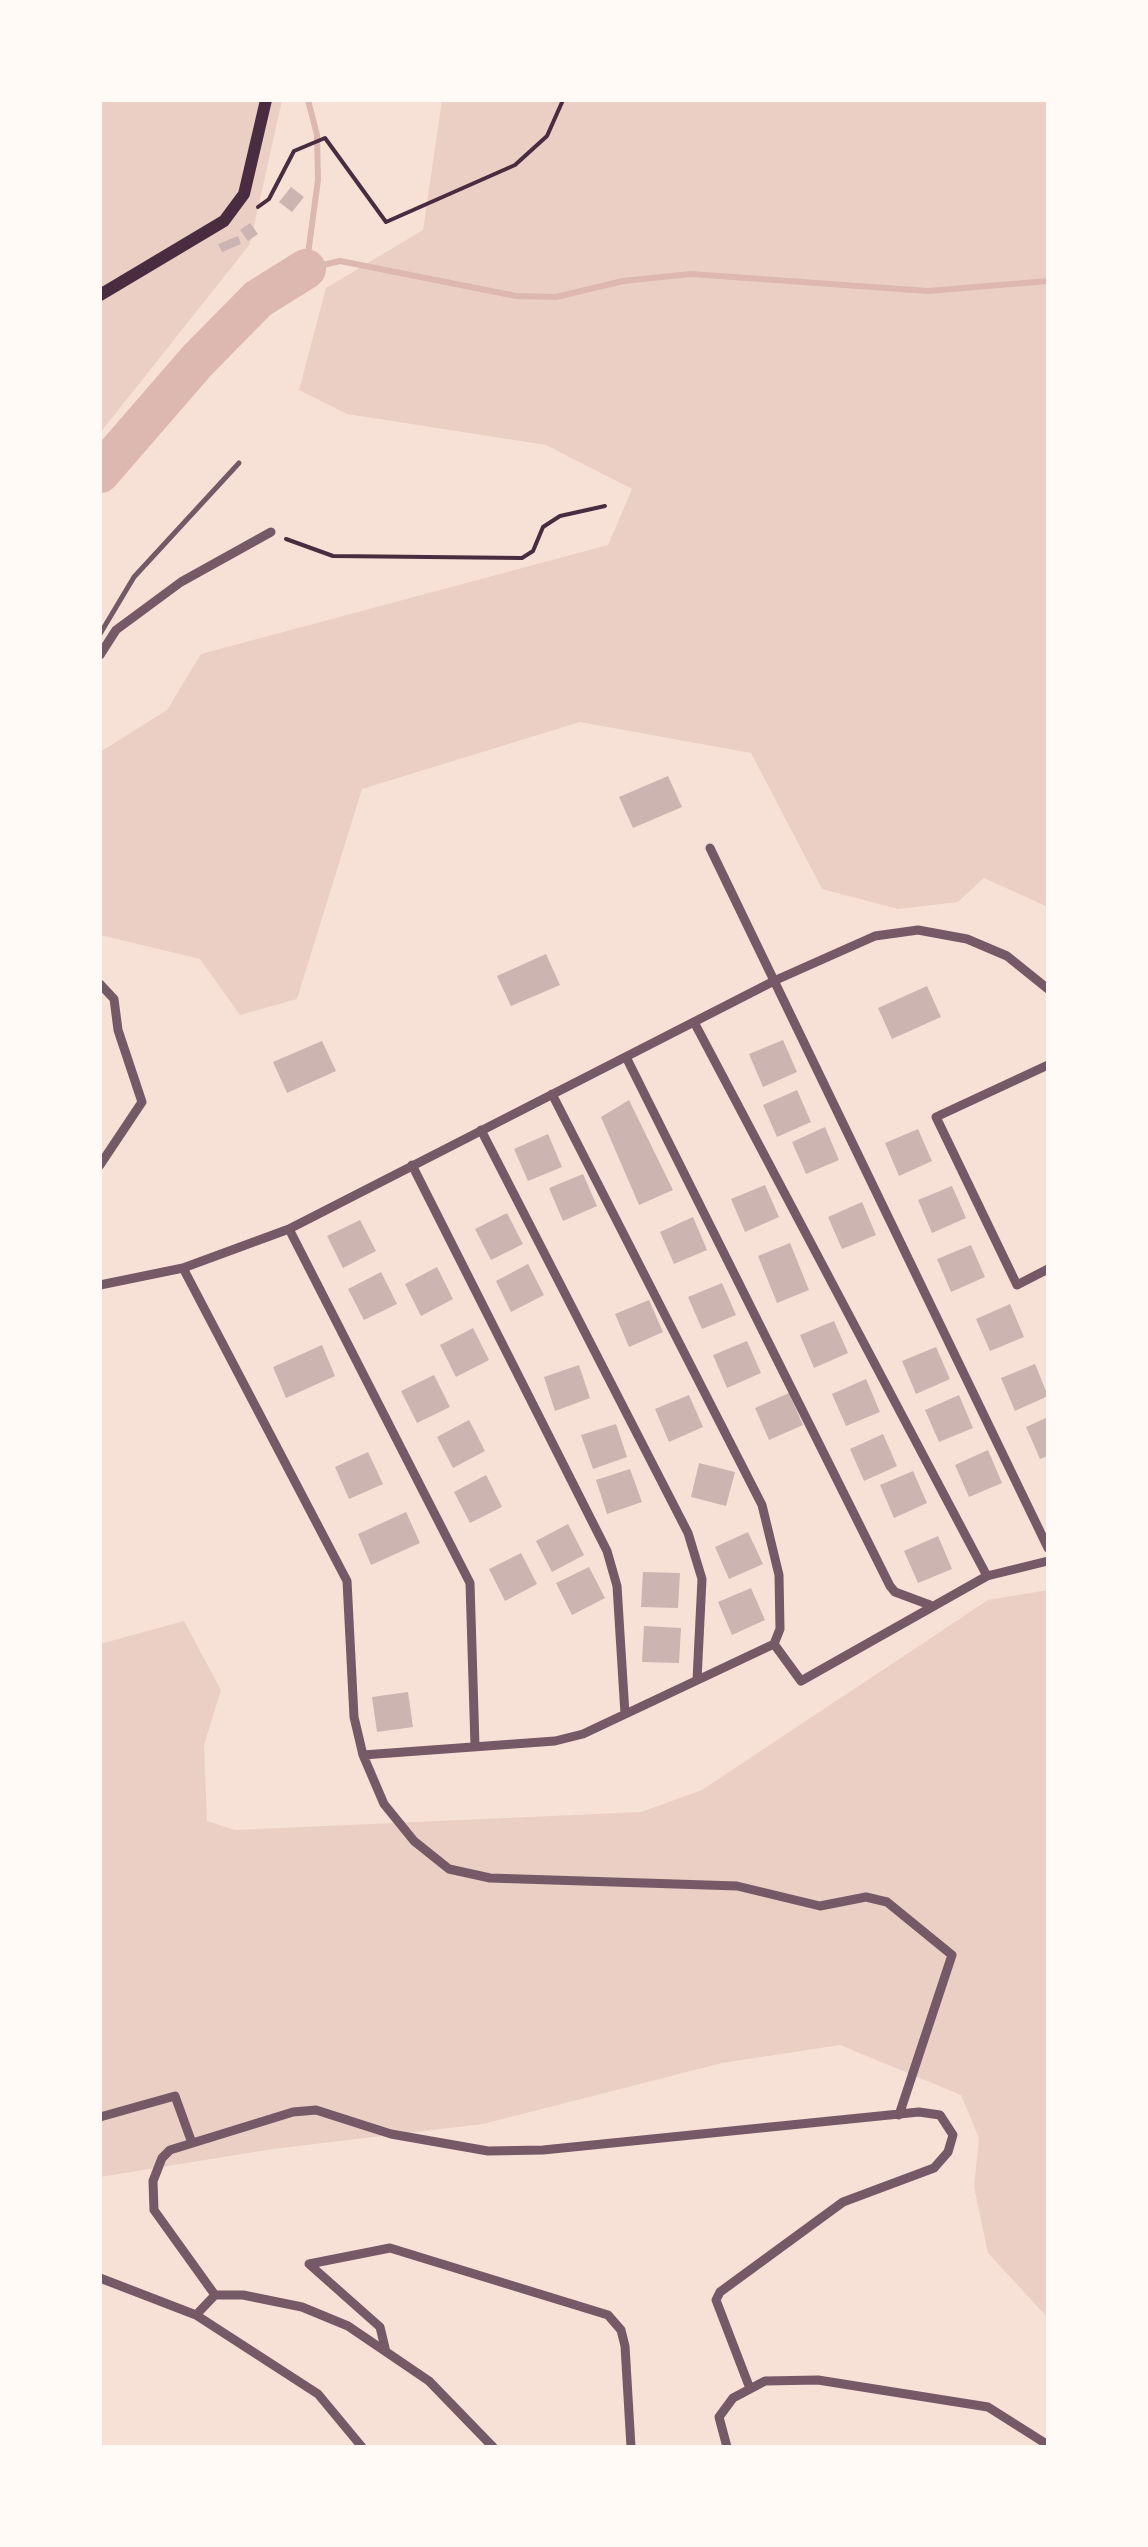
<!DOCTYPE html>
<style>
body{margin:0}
#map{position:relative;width:1148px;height:2547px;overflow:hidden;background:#f7e1d7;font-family:Jost,sans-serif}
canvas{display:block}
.frame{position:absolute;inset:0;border:102px solid #fffaf5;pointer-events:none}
</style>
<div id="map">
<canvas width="1148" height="2547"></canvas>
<div class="frame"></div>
</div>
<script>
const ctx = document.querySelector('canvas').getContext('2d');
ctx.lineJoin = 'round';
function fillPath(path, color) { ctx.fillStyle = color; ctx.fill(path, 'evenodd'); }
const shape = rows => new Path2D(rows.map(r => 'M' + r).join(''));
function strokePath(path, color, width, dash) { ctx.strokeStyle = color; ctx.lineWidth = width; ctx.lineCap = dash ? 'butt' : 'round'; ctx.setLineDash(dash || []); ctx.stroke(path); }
const green = shape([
 [100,100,282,100,250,244,100,433],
 [442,100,1048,100,1048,907,984,878,958,902,898,909,822,889,751,753,580,722,362,789,297,999,240,1015,200,959,100,935,100,752,167,710,201,654,608,545,632,489,546,445,347,414,299,390,326,288,423,230],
 [1048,1590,1048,2318,988,2253,974,2187,979,2138,961,2095,840,2045,722,2063,483,2124,273,2149,100,2177,100,1644,184,1621,221,1690,204,1745,207,1821,235,1830,641,1812,702,1790,988,1600]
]);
const stream = shape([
 [308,100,317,135,318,180,306,269,340,261,516,296,556,297,623,281,691,274,928,291,1048,281]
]);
const river = shape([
 [100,473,197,361,258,299,306,269]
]);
const building = shape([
 [291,187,304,197,292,212,279,202],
 [250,223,258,234,248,241,240,230],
 [238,236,241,244,222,252,218,244],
 [668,776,682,807,633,828,619,797],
 [546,954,560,985,511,1006,497,976],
 [927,986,941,1017,892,1039,878,1008],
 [783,1040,797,1072,763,1087,749,1054],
 [322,1041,336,1071,287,1093,273,1062],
 [797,1090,811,1122,777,1137,763,1105],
 [629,1100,673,1190,639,1205,601,1117],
 [825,1127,839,1160,806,1174,792,1142],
 [918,1129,932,1161,899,1176,885,1143],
 [548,1134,562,1167,528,1181,514,1149],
 [583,1174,597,1206,563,1221,549,1188],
 [765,1185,779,1217,745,1232,731,1199],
 [952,1186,966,1218,932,1233,918,1200],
 [862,1202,876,1235,842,1249,828,1217],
 [507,1213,523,1244,491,1260,475,1229],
 [693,1217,707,1250,674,1264,660,1232],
 [360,1220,376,1251,343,1268,327,1236],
 [790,1243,809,1290,777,1303,758,1256],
 [971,1245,985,1277,951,1292,937,1259],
 [528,1264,544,1295,511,1312,496,1281],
 [437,1267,453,1299,421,1316,405,1284],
 [381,1272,397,1304,364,1320,348,1289],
 [722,1283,736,1315,702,1329,688,1297],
 [649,1300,663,1332,629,1347,615,1314],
 [1010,1304,1024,1337,990,1351,976,1319],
 [834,1321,848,1353,814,1368,800,1335],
 [473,1328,489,1360,456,1377,440,1345],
 [747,1341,761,1373,727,1388,713,1355],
 [322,1345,335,1376,286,1398,273,1367],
 [936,1347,950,1379,916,1394,902,1361],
 [1035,1364,1048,1396,1015,1411,1001,1378],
 [579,1365,590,1398,555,1411,544,1377],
 [434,1375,450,1407,417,1423,401,1391],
 [866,1379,880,1412,846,1426,832,1394],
 [789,1393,803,1425,769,1440,755,1408],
 [689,1395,703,1427,669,1442,655,1409],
 [959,1395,973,1428,939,1442,925,1410],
 [1048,1417,1048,1456,1040,1459,1026,1427],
 [469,1420,485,1451,453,1468,437,1437],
 [616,1424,627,1457,593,1469,581,1435],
 [883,1434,897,1466,864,1481,850,1449],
 [988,1450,1002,1483,969,1497,955,1465],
 [368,1452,383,1484,349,1499,335,1467],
 [699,1463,735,1472,726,1506,691,1497],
 [630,1469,642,1502,607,1514,596,1480],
 [913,1471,927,1503,894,1518,880,1485],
 [486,1475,502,1507,470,1523,454,1492],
 [406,1512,420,1543,371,1565,358,1534],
 [568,1524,584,1555,552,1572,536,1541],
 [748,1532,763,1564,729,1579,715,1547],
 [938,1536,952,1569,918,1583,904,1551],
 [521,1553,537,1584,505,1601,489,1569],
 [589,1567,605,1598,572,1615,556,1583],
 [643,1572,680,1573,678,1608,641,1607],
 [751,1588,765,1620,732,1635,718,1602],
 [644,1626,681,1628,679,1663,642,1662],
 [408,1692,413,1727,377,1732,372,1697]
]);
const path = shape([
 [258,207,269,199,294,151,325,138,386,222,515,165,547,136,563,100],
 [286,539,333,556,522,558,533,551,543,527,560,516,605,506]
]);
const service = shape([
 [100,634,134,577,239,463]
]);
const minor = shape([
 [100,655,116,630,181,582,271,532],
 [710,848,1048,1548],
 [100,984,114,999,118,1030,142,1102,100,1165],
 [694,1022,987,1576],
 [626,1057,890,1586,895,1592,930,1605],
 [1048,1065,936,1117,1017,1285,1048,1269],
 [552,1094,762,1505,779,1575,780,1629,774,1644],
 [481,1130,688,1533,702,1579,697,1680],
 [412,1165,607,1551,617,1586,625,1714],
 [289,1229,470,1583,475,1746],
 [183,1268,347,1581,354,1717,363,1755,384,1804,414,1841,449,1869,490,1878,737,1886,820,1906,866,1897,887,1902,952,1955,899,2115],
 [100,1285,183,1268,289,1229,776,980,875,936,918,930,967,939,1007,956,1048,989],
 [363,1755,555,1741,583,1734,774,1644,801,1681,987,1576,1048,1561],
 [100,2117,175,2096,192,2143],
 [100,2278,196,2315,215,2295,154,2210,153,2181,162,2158,170,2150,293,2112,316,2110,391,2134,488,2151,543,2150,919,2112,940,2115,953,2135,948,2152,934,2168,843,2202,720,2292,716,2300,749,2386],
 [215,2295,243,2295,302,2307,348,2326,429,2381,493,2447],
 [196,2315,318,2394,362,2447],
 [386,2352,380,2327,309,2264,390,2248,608,2315,621,2330,625,2346,631,2447],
 [727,2447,719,2417,733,2398,765,2381,818,2380,988,2407,1048,2445]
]);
const secondary = shape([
 [100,295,224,221,244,194,266,100]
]);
fillPath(green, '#ebcfc5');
strokePath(stream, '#dcb8b0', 6);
strokePath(river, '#dcb8b0', 40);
fillPath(building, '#ccb4b1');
strokePath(path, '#4a2c40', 4);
strokePath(service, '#755966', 5);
strokePath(minor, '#755966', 9);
strokePath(secondary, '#4a2c40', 12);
</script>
